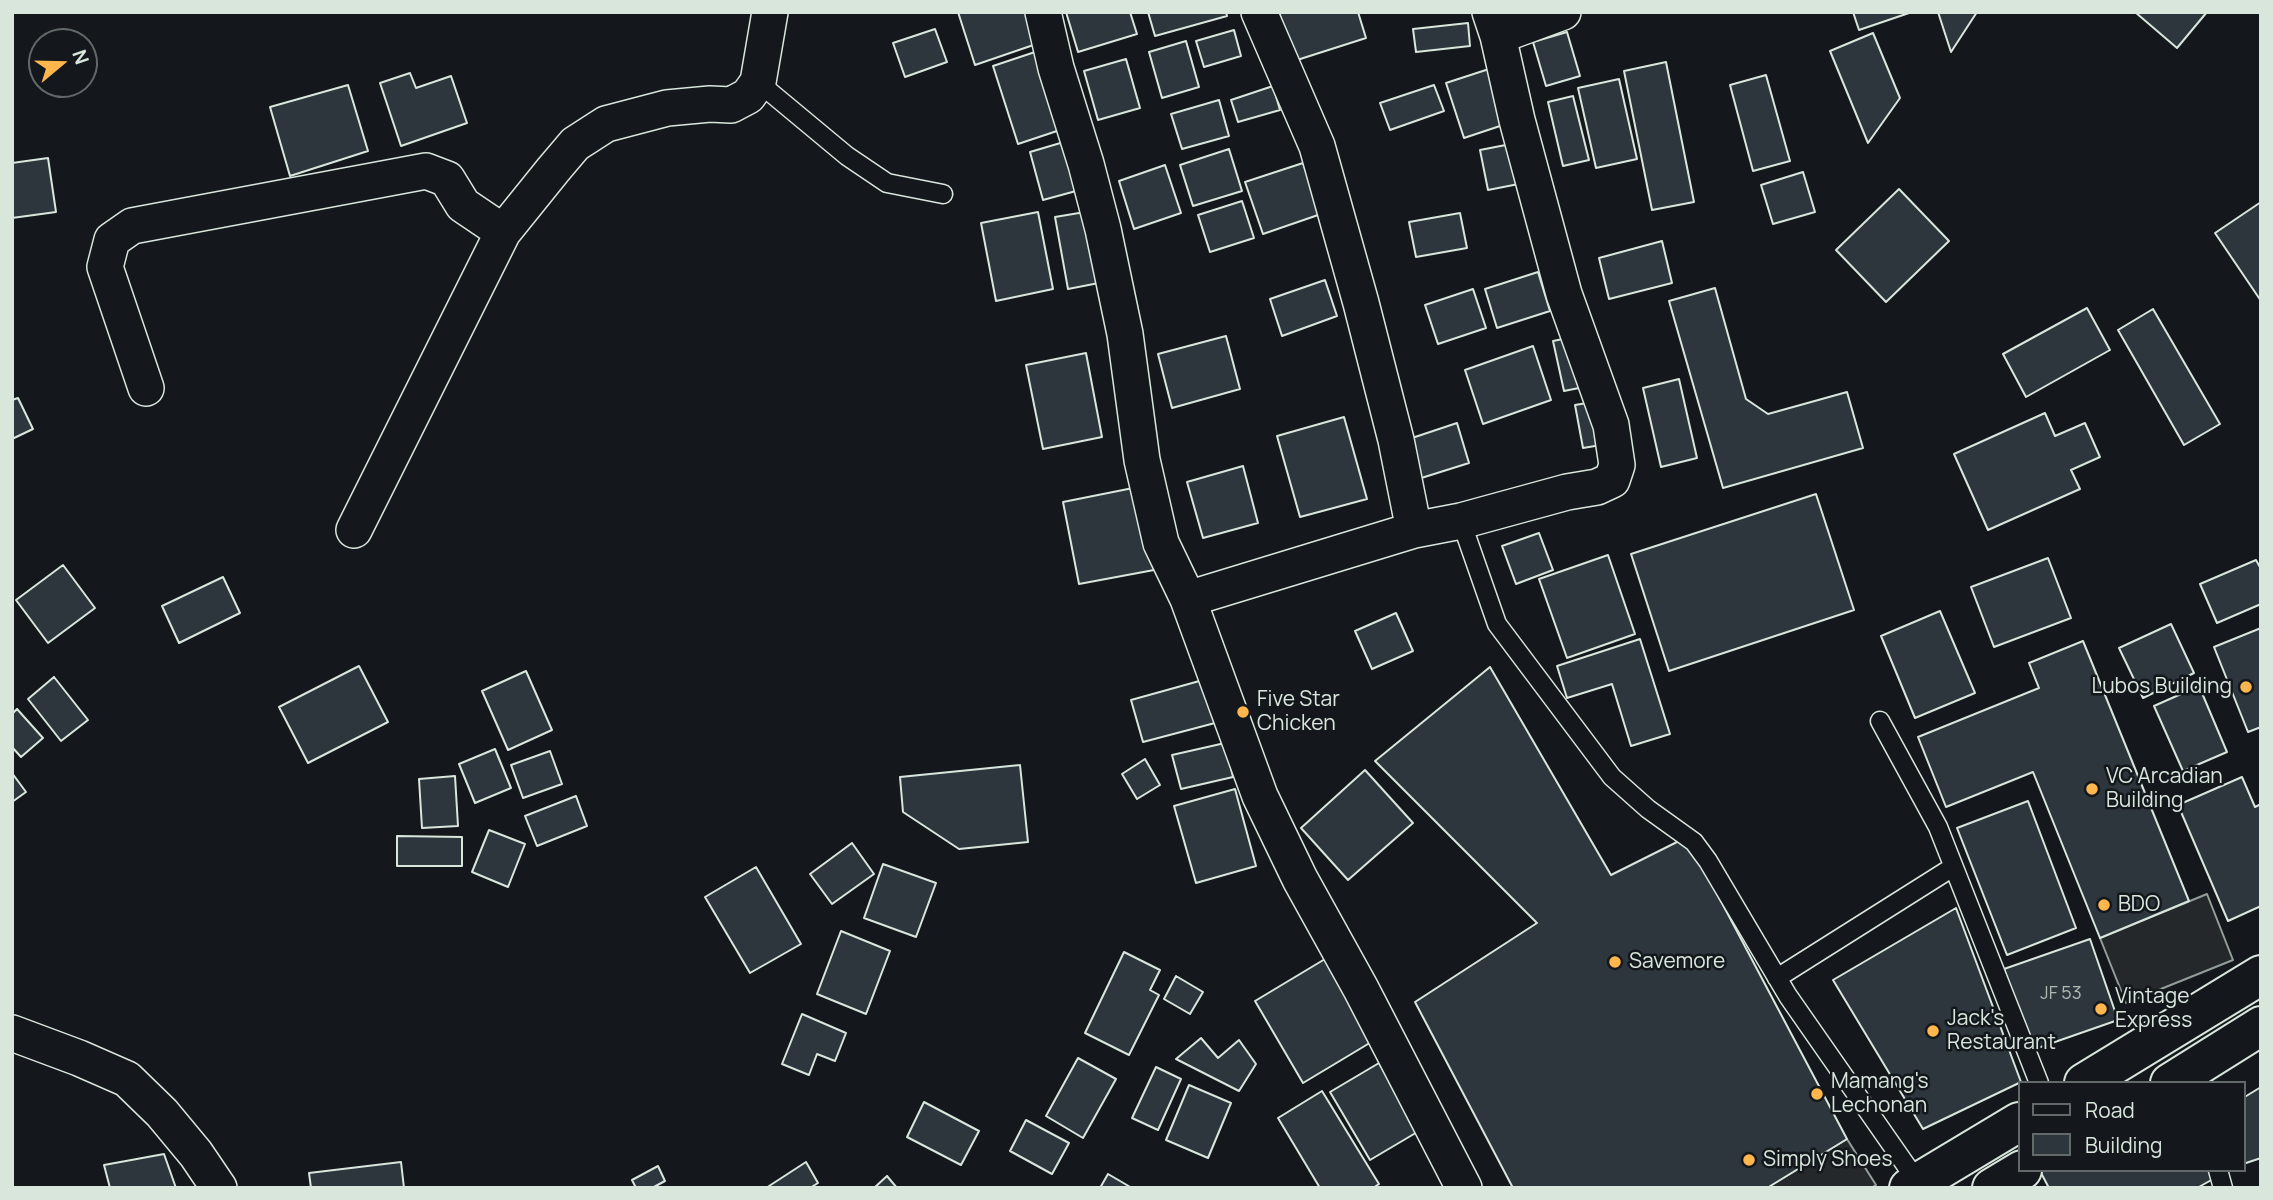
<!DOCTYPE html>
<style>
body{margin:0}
#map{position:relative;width:2273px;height:1200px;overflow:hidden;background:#14181c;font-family:Manrope,sans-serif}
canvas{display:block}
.frame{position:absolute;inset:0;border:14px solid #d8e6dc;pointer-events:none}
.legend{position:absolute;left:2018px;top:1081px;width:228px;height:91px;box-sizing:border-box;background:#14181c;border:2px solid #626a69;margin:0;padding:9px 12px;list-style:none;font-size:21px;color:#d8e6dc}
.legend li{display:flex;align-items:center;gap:14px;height:35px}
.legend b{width:35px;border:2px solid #626a69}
.north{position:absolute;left:28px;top:28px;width:70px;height:70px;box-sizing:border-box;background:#14181c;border:2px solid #626a69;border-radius:50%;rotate:71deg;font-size:19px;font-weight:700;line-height:28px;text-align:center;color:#d8e6dc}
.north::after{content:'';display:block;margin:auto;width:24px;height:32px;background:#ffb74d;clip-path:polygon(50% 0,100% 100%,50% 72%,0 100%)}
</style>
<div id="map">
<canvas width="2273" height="1200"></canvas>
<div class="frame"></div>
<ul class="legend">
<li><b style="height:9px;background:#14181c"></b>Road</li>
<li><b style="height:19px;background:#2c363c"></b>Building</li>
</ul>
<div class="north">N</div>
</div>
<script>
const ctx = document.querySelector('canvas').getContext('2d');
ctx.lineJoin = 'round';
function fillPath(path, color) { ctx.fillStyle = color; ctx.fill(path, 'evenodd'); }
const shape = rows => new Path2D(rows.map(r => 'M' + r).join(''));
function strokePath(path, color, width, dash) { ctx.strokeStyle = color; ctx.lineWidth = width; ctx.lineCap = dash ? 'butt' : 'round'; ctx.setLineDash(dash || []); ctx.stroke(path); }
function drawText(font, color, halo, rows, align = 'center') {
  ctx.font = font + ' Manrope,sans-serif'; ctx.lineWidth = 5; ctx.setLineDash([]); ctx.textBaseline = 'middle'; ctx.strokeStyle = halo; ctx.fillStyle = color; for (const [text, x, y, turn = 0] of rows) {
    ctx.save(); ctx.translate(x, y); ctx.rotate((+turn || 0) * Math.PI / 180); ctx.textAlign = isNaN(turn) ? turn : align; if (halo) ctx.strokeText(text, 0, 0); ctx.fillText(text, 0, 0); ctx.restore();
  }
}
const parking = shape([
 [2207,894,2233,960,2126,1003,2100,938,2207,894],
 [1847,1139,1876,1185,1871,1188,1767,1188,1847,1139]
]);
const building = shape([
 [958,12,1038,12,1048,40,975,65,958,12],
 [1066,12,1130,12,1137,34,1078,52,1066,12],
 [1148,12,1226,12,1227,16,1155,36,1148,12],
 [1279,12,1358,12,1366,38,1294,61,1279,12],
 [1853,12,1912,12,1859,30,1853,12],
 [1938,12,1977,12,1951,52,1938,12],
 [2135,12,2207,12,2177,48,2135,12],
 [1468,23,1470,46,1416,52,1413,29,1468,23],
 [935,29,947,62,905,77,893,43,935,29],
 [1234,30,1241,56,1204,67,1196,41,1234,30],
 [1567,32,1580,76,1546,86,1533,42,1567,32],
 [1873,33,1900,98,1868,143,1830,51,1873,33],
 [1186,41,1199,87,1162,98,1149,52,1186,41],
 [1047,48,1072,126,1018,144,993,66,1047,48],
 [1126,59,1140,108,1098,120,1084,71,1126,59],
 [1666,62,1694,202,1652,210,1624,71,1666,62],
 [1492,68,1509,123,1464,138,1446,83,1492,68],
 [410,73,416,88,451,76,467,123,401,146,380,83,410,73],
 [1766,75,1790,161,1753,171,1730,85,1766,75],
 [1619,79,1637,159,1596,168,1578,88,1619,79],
 [348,85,368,151,290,176,270,107,348,85],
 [1434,85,1444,111,1390,130,1380,103,1434,85],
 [1273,86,1280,110,1238,122,1231,100,1273,86],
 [1573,96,1589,160,1563,166,1548,102,1573,96],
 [1219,100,1229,136,1182,149,1171,114,1219,100],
 [1074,139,1087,188,1043,200,1030,152,1074,139],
 [1521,142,1529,182,1488,190,1480,150,1521,142],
 [1229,149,1242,191,1193,206,1180,165,1229,149],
 [48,158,56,212,12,218,12,163,48,158],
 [1303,163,1321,214,1263,234,1245,182,1303,163],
 [1165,165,1181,213,1134,229,1119,181,1165,165],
 [1803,172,1815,212,1773,224,1761,185,1803,172],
 [1899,189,1949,241,1886,302,1836,250,1899,189],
 [1242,201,1254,238,1210,252,1198,215,1242,201],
 [2261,202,2261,301,2215,233,2261,202],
 [1091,211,1104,282,1068,289,1055,217,1091,211],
 [1038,212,1053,289,996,301,981,223,1038,212],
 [1460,213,1467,248,1416,257,1409,222,1460,213],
 [1662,241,1672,283,1609,299,1599,258,1662,241],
 [1538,272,1550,311,1497,328,1485,289,1538,272],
 [1325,280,1337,316,1282,336,1270,299,1325,280],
 [1715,288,1746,399,1768,414,1847,392,1863,448,1723,488,1669,301,1715,288],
 [1473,289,1486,328,1438,344,1425,305,1473,289],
 [2087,308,2110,350,2026,397,2003,354,2087,308],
 [2153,309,2220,424,2184,445,2118,330,2153,309],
 [1226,336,1240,389,1172,408,1158,354,1226,336],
 [1578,336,1589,386,1564,391,1553,341,1578,336],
 [1533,346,1551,400,1483,424,1465,370,1533,346],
 [1086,353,1102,437,1043,449,1026,365,1086,353],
 [1679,379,1697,458,1661,467,1643,388,1679,379],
 [18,398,33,429,12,439,12,400,18,398],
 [1599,401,1607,444,1583,448,1575,405,1599,401],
 [2045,413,2055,436,2085,423,2100,457,2071,470,2080,489,1988,530,1954,454,2045,413],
 [1344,417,1367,499,1300,517,1277,436,1344,417],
 [1457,423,1469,463,1415,480,1403,441,1457,423],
 [1243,466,1258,523,1203,538,1187,482,1243,466],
 [1138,487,1154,570,1079,584,1063,502,1138,487],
 [1816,494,1854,610,1669,671,1631,554,1816,494],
 [1539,533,1553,570,1516,584,1502,546,1539,533],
 [1608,555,1635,634,1567,658,1539,579,1608,555],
 [2048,558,2071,618,1994,647,1971,587,2048,558],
 [2256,560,2261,569,2261,604,2217,623,2200,584,2256,560],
 [63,565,95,608,48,643,16,600,63,565],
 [223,577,240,613,179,643,162,606,223,577],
 [1940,611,1975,693,1915,718,1881,636,1940,611],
 [1396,613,1413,651,1372,669,1355,631,1396,613],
 [2171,624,2194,673,2143,698,2119,648,2171,624],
 [2261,628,2261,727,2248,732,2214,647,2261,628],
 [1640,639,1670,734,1631,746,1612,684,1567,698,1557,666,1640,639],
 [2083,641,2189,901,2100,938,2033,772,1946,807,1918,737,2039,688,2029,663,2083,641],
 [359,666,388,722,308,763,279,707,359,666],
 [1490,667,1611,875,1687,837,1847,1139,1767,1188,1513,1188,1415,1002,1537,923,1375,761,1490,667],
 [526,671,552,730,508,750,482,691,526,671],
 [54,677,88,720,61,741,28,699,54,677],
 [1203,680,1215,723,1143,742,1131,700,1203,680],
 [2199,686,2227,752,2183,771,2154,706,2199,686],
 [17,709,43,738,21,757,12,747,12,714,17,709],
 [1225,743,1233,777,1181,789,1172,755,1225,743],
 [495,749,511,788,475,803,459,764,495,749],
 [550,751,562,784,523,798,511,765,550,751],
 [1145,759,1160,785,1137,799,1122,774,1145,759],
 [1020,765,1028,842,959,849,903,812,900,777,1020,765],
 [1365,770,1413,823,1348,880,1301,828,1365,770],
 [12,773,26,792,12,802,12,773],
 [455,776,458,826,422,828,419,779,455,776],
 [2242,777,2255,807,2261,804,2261,906,2228,921,2178,805,2242,777],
 [1235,789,1256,866,1196,883,1174,806,1235,789],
 [576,796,587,826,537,846,525,816,576,796],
 [2028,801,2076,928,2007,955,1957,828,2028,801],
 [489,830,525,844,508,887,472,872,489,830],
 [397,836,462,837,462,866,397,866,397,836],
 [852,843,874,874,832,904,810,874,852,843],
 [883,864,936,883,916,937,864,918,883,864],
 [756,867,801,944,750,973,705,897,756,867],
 [1956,908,2021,1082,1923,1129,1833,980,1956,908],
 [841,931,890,951,866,1014,817,994,841,931],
 [2090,939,2118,1020,2032,1050,2004,969,2090,939],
 [1124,952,1160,970,1150,990,1159,995,1129,1055,1085,1033,1124,952],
 [1325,959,1373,1041,1303,1083,1255,1001,1325,959],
 [1176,976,1203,992,1190,1014,1164,999,1176,976],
 [802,1014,846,1033,835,1061,817,1054,809,1075,782,1064,802,1014],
 [1201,1038,1218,1058,1239,1040,1256,1064,1239,1091,1176,1059,1201,1038],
 [1078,1058,1116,1079,1083,1138,1046,1116,1078,1058],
 [1379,1063,1419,1131,1370,1160,1330,1092,1379,1063],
 [1156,1067,1181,1079,1158,1130,1132,1118,1156,1067],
 [1189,1085,1231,1103,1208,1158,1166,1140,1189,1085],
 [2261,1087,2261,1158,2243,1164,2243,1098,2261,1087],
 [1322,1091,1379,1184,1373,1188,1320,1188,1278,1118,1322,1091],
 [924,1102,979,1131,961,1165,907,1137,924,1102],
 [1026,1120,1069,1143,1052,1174,1010,1151,1026,1120],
 [164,1154,176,1188,110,1188,104,1165,164,1154],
 [401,1162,404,1188,311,1188,309,1173,401,1162],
 [806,1162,818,1183,810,1188,766,1188,806,1162],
 [658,1166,665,1181,652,1188,636,1188,632,1180,658,1166],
 [2042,1170,2212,1170,2215,1178,2197,1188,2049,1188,2040,1171,2042,1170],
 [1108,1174,1132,1188,1100,1188,1108,1174],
 [887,1176,897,1188,874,1188,887,1176]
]);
const lane = shape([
 [758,82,847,156,887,183,943,194],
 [1461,521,1497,624,1612,777,1648,809,1694,842,1708,861,1788,996,1919,1184],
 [1880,721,1938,827,2039,1083],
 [1777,978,1953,867],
 [2218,1170,2223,1188]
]);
const street = shape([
 [1043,12,1056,68,1086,164,1103,229,1125,334,1142,460,1161,543,1188,599,1414,530,1461,521,1567,492,1597,487,1612,480,1617,465,1611,425,1564,294,1517,120,1498,36,1490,12],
 [1259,12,1317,146,1361,303,1396,440,1414,530],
 [1498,36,1563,12],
 [146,388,105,267,112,240,132,226,426,171,447,179,463,205,503,232],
 [354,530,503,232,553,170,575,144,606,124,667,108,710,104,731,105,748,96,758,82,770,12],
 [1188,599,1260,796,1300,879,1361,989,1464,1188],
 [12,1033,79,1058,127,1079,162,1113,196,1154,219,1188]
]);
const highway = shape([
 [2084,1083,2261,975],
 [2170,1083,2261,1026],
 [1909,1188,2019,1122],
 [1992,1188,2022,1170]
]);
const markers = [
 [2246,687,7,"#ffb74d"],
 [1243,712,7,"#ffb74d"],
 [2092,789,7,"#ffb74d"],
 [2104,905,7,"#ffb74d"],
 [1615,962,7,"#ffb74d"],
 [2101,1009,7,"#ffb74d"],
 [1933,1031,7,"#ffb74d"],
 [1817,1094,7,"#ffb74d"],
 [1749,1160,7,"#ffb74d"]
];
const numberNames = [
 ["JF 53",2061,994]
];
const poiNames = [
 ["Lubos Building",2232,687,"right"],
 ["Five Star",1257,700],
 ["Chicken",1257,724],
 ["VC Arcadian",2106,777],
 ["Building",2106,801],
 ["BDO",2118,905],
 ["Savemore",1629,962],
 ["Vintage",2115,997],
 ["Express",2115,1021],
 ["Jack's",1947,1019],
 ["Restaurant",1947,1043],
 ["Mamang's",1831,1082],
 ["Lechonan",1831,1106],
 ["Simply Shoes",1763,1160]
];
fillPath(parking, '#24282b');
strokePath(parking, '#939e99', 2);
fillPath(building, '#2c363c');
strokePath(building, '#d8e6dc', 2);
strokePath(lane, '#d8e6dc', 21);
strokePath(street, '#d8e6dc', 38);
strokePath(highway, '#d8e6dc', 42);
strokePath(lane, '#14181c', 18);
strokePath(street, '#14181c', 35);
strokePath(highway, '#14181c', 38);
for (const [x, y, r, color] of markers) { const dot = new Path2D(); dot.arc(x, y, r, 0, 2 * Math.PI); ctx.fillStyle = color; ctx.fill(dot); strokePath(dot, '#14181c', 2.5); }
drawText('18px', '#adbab4', null, numberNames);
drawText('21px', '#d8e6dc', '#14181c', poiNames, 'left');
</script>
